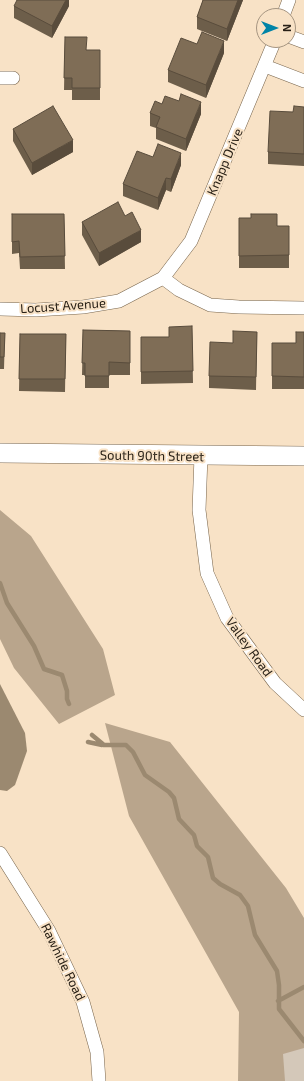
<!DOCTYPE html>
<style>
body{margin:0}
#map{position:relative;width:304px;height:1081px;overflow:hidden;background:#f8e2c6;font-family:"Exo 2",sans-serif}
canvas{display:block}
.north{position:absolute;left:256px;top:8px;width:40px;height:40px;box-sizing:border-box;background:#f8e2c6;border:1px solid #a59480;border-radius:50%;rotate:90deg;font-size:11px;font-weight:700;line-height:16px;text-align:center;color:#282016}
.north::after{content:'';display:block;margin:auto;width:14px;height:18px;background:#0084a7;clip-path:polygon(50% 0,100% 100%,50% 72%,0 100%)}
</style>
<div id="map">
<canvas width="304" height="1081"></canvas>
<div class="north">N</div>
</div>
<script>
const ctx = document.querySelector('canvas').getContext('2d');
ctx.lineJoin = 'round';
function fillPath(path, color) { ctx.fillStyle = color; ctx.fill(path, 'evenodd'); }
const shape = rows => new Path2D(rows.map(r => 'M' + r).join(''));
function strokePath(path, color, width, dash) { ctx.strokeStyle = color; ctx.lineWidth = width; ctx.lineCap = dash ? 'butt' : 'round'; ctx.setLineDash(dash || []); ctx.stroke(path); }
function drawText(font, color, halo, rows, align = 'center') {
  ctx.font = font + ' "Exo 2",sans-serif'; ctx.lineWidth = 4; ctx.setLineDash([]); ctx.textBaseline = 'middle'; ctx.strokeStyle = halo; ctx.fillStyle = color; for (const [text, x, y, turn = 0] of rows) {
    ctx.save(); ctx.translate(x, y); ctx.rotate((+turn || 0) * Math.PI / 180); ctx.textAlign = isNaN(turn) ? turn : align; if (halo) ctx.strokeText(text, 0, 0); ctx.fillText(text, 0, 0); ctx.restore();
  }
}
const green = shape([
 [256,1048,304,1048,304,1081,256,1081]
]);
const forest = shape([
 [0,510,31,536,103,649,115,695,59,724,14,668,0,639],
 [105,723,170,742,286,888,304,918,304,1048,283,1054,285,1081,238,1081,239,1012,129,816]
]);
const water = shape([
 [0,684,25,733,27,751,15,785,7,791,0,790]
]);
const stream = shape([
 [0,583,7,603,34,646,44,669,62,675,67,691,67,699,69,704],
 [92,735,104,745,126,745,133,752,145,775,169,792,174,798,179,819,194,835,197,846,208,857,213,878,220,884,240,895,248,906,255,935,277,971,279,985,279,1009,304,1041],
 [88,742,102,745],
 [278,1001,304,987]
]);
const street = shape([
 [283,16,289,0],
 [288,36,304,42],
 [265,66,304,81],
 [0,78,13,78],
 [163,278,179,290,210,305,239,307,304,308],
 [0,309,36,310,83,307,119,301,163,278,191,241,275,40],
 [201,456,199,510,207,573,227,618,275,683,304,710],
 [0,853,49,931,83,1002,97,1052,99,1081]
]);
const secondary = shape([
 [0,453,304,456]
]);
const wall = shape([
 [69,0,69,6,52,38,14,18,14,6],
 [203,0,243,0,227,41,197,29,197,17],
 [65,37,87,50,100,50,100,100,72,100,72,90,64,90],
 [224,53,206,98,168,82,168,70],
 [162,104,201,114,186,151,156,139,156,128,150,126,150,113],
 [304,107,304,166,268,164,268,152,293,112],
 [13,129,73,152,32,175,13,141],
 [153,157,181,165,171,192,166,190,158,210,123,196,123,184],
 [12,214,64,214,65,269,20,269,19,253,12,254],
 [125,216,141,242,99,266,82,235,82,222],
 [239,218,277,226,289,226,289,268,239,268],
 [192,326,193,383,141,384,141,337,169,337],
 [83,330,130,331,130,375,109,375,109,388,85,388,85,375,82,375],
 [257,332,256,390,209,388,209,376,233,343],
 [304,332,304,389,272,389,272,343,296,343],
 [0,333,5,333,4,369,0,369],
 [20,334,66,334,65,392,19,391]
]);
const shadedWall = shape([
 [66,0,69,0,69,6,52,38,52,26],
 [238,0,243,0,227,41,227,29],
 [224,41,224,53,206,98,206,85],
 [201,102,201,114,186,151,186,139],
 [73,140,73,152,32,175,32,163],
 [181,153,181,165,171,192,171,179],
 [166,178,166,190,158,210,158,198],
 [141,230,141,242,99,266,99,253]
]);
const building = shape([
 [17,0,66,0,52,26,14,6,17,0],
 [203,0,238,0,227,29,197,17,203,0],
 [202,32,224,41,206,85,168,70,181,38,197,44,202,32],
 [65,37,87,37,86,50,100,50,100,88,72,88,72,78,64,78,65,37],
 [181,94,201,102,186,139,156,127,160,117,150,113,155,101,162,104,165,96,179,101,181,94],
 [53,106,73,140,32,163,13,129,53,106],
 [294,106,304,107,304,154,268,152,270,111,293,112,294,106],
 [158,144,181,153,171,179,166,178,158,198,123,184,137,151,153,157,158,144],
 [118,202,125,216,132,212,141,230,99,253,82,222,118,202],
 [12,214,64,214,65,256,20,257,19,241,12,242,12,214],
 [251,214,277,214,277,226,289,226,289,255,239,256,239,218,251,218,251,214],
 [192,326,193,371,141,372,141,337,169,337,169,327,192,326],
 [83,330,130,331,130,363,109,362,109,376,85,376,85,363,82,363,83,330],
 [233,331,257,332,256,377,209,376,210,342,233,343,233,331],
 [296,332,304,332,304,377,272,376,272,343,296,343,296,332],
 [0,333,5,333,4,357,0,357,0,333],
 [20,334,66,334,65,379,19,379,20,334]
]);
const streetNames = [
 ["Knapp Drive",225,162,-67],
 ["Locust Avenue",63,306,-4],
 ["South 90th Street",152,456,1],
 ["Valley Road",249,647,54],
 ["Rawhide Road",63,962,64]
];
fillPath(green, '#d4c8b9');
fillPath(forest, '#b9a58c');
fillPath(water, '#9b8970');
strokePath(stream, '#9b8970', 4.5);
strokePath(street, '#78654c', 14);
strokePath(secondary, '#78654c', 20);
strokePath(street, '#fff', 13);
strokePath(secondary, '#fff', 19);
fillPath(wall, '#6d5e4a');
fillPath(shadedWall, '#594c3c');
fillPath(building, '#7f6d56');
strokePath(building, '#594c3c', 1);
drawText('13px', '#282016', '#f8e2c6', streetNames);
</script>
